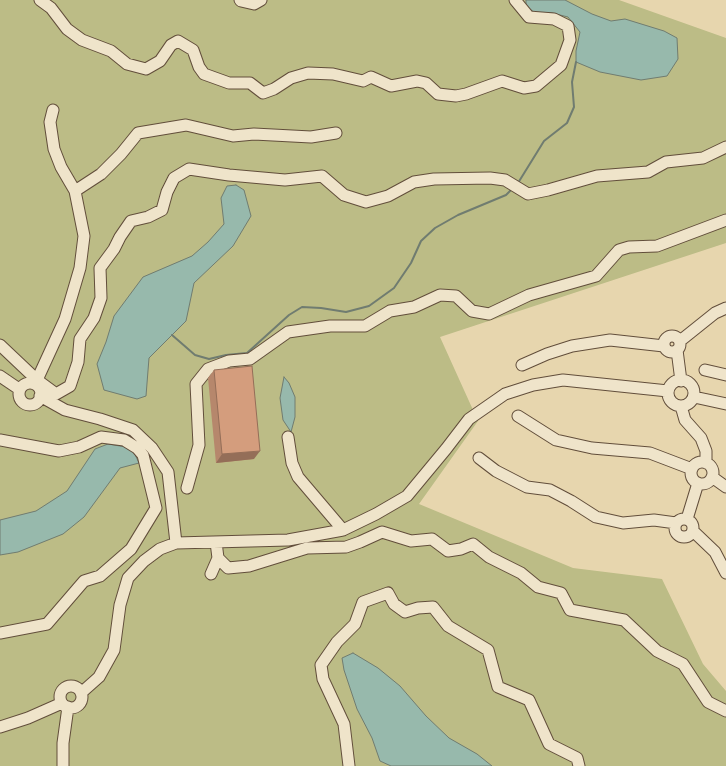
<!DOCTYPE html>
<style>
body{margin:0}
canvas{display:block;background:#e7d6ae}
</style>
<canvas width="726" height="766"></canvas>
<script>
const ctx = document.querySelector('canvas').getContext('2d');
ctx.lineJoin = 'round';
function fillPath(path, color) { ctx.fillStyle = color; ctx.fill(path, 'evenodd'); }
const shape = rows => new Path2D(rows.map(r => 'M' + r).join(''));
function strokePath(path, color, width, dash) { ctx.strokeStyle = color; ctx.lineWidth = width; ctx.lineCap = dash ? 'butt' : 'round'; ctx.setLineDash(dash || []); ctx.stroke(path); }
const green = shape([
 [0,0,619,0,726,38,726,243,440,337,478,421,419,504,573,568,662,579,703,664,726,691,726,766,0,766]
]);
const water = shape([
 [526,0,565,0,592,14,611,21,625,19,664,31,677,38,678,59,667,76,641,80,600,72,576,62,576,51,580,32,568,17,552,13,535,13,526,6,526,0],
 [236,185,244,190,251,216,233,246,194,283,186,321,149,358,146,396,137,399,104,390,97,364,106,342,114,316,143,277,192,256,208,242,224,224,221,198,227,186,236,185],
 [284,377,289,383,295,397,295,417,291,432,283,420,280,398,284,377],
 [108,444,132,448,139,463,120,468,84,517,63,534,18,552,0,555,0,520,36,511,67,491,95,449,108,444],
 [353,653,378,668,400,686,426,716,449,738,477,754,492,766,391,766,380,761,372,738,357,709,344,670,342,658,353,653]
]);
const stream = shape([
 [518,183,544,141,567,123,574,107,572,82,576,62],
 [172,335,195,355,209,359,226,355,247,353,289,315,302,307,321,308,346,312,369,306,394,288,411,263,421,241,435,228,458,215,506,195,512,189]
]);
const minor = shape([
 [40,0,51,8,67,29,82,40,111,51,127,64,146,69,160,61,171,45,178,41,193,50,199,67,204,74,229,83,250,83,263,93,274,89,291,78,308,73,333,74,363,81,371,77,391,86,417,81,426,83,438,94,456,96,466,94,502,81,524,88,536,86,561,65,570,40,568,26,554,19,529,17,515,0],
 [240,0,241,1,254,4,261,0],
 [75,191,101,174,121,154,138,133,186,125,233,136,254,134,311,137,336,133],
 '664 344a8 8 0 1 1 16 0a8 8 0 1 1-16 0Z',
 [680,341,715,313,726,308],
 [0,345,37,380,56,394,70,386,78,362,80,339,94,318,101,298,100,268,114,249,120,237,131,221,148,217,162,210,167,192,174,178,189,169,229,175,285,180,322,176,344,195,366,202,388,196,414,182,434,179,490,178,505,180,528,194,548,190,597,176,648,172,666,162,703,158,726,147],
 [677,350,681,381],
 [522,365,547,354,572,346,610,340,664,346],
 [705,370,726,375],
 [0,376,19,389],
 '668 393a13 13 0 1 1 26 0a13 13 0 1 1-26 0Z',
 '19 394a11 11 0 1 1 22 0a11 11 0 1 1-22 0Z',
 [34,383,37,380,65,319,80,268,84,236,75,191,61,167,54,149,50,122,53,110],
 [40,396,65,410,100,419,133,430,152,448,168,472,176,543],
 [694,397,726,404],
 [681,406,685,420,701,438,706,451,706,463],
 [518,416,556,440,592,448,650,453,692,469],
 [288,437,292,463,298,477,343,530],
 [0,440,59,451,79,447,101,437,124,440,137,448,143,455,156,508,131,549,100,576,84,581,47,624,0,633],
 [479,458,496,471,527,487,550,490,571,501,596,517,623,523,654,520,676,523],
 '691 473a11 11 0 1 1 22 0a11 11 0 1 1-22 0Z',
 [712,477,726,487],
 [187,488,199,445,196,384,208,369,229,361,250,359,288,332,330,326,365,326,390,311,414,307,440,295,456,296,472,311,489,314,529,295,596,276,619,250,629,247,657,246,726,220],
 '675 528a9 9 0 1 1 18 0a9 9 0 1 1-18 0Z',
 [687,519,698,483],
 [693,531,715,552,726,573],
 [218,558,228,568,249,566,307,548,346,547,360,542,382,532,411,541,432,539,448,551,461,549,473,544,489,557,521,573,538,587,561,593,570,610,624,620,657,651,683,664,708,702,726,711],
 [211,574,218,558,216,542],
 '60 697a11 11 0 1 1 22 0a11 11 0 1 1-22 0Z',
 [81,693,99,677,114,650,120,605,128,578,144,561,160,549,176,543,288,540,343,530,376,514,407,496,446,449,469,419,505,394,533,385,563,380,668,391],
 [0,727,28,718,62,703],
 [63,766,63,743,68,707],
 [349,766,344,724,323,679,321,665,337,642,355,624,363,602,388,593,394,604,405,612,418,608,433,607,448,626,488,650,498,687,529,700,549,744,577,758,579,766]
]);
const wall = shape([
 [214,370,254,459,216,463,208,378]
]);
const shadedWall = shape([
 [260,451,254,459,216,463,222,454]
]);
const building = shape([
 [252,366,260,451,222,454,214,370,252,366]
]);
fillPath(green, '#bcbc86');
fillPath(water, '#97b9ac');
strokePath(water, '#707c70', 1);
strokePath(stream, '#707c70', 2);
strokePath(minor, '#624e3b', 13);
strokePath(minor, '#efe4ca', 11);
fillPath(wall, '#b6876c');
fillPath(shadedWall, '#946e58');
fillPath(building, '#d49d7d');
strokePath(building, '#946e58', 1);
</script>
